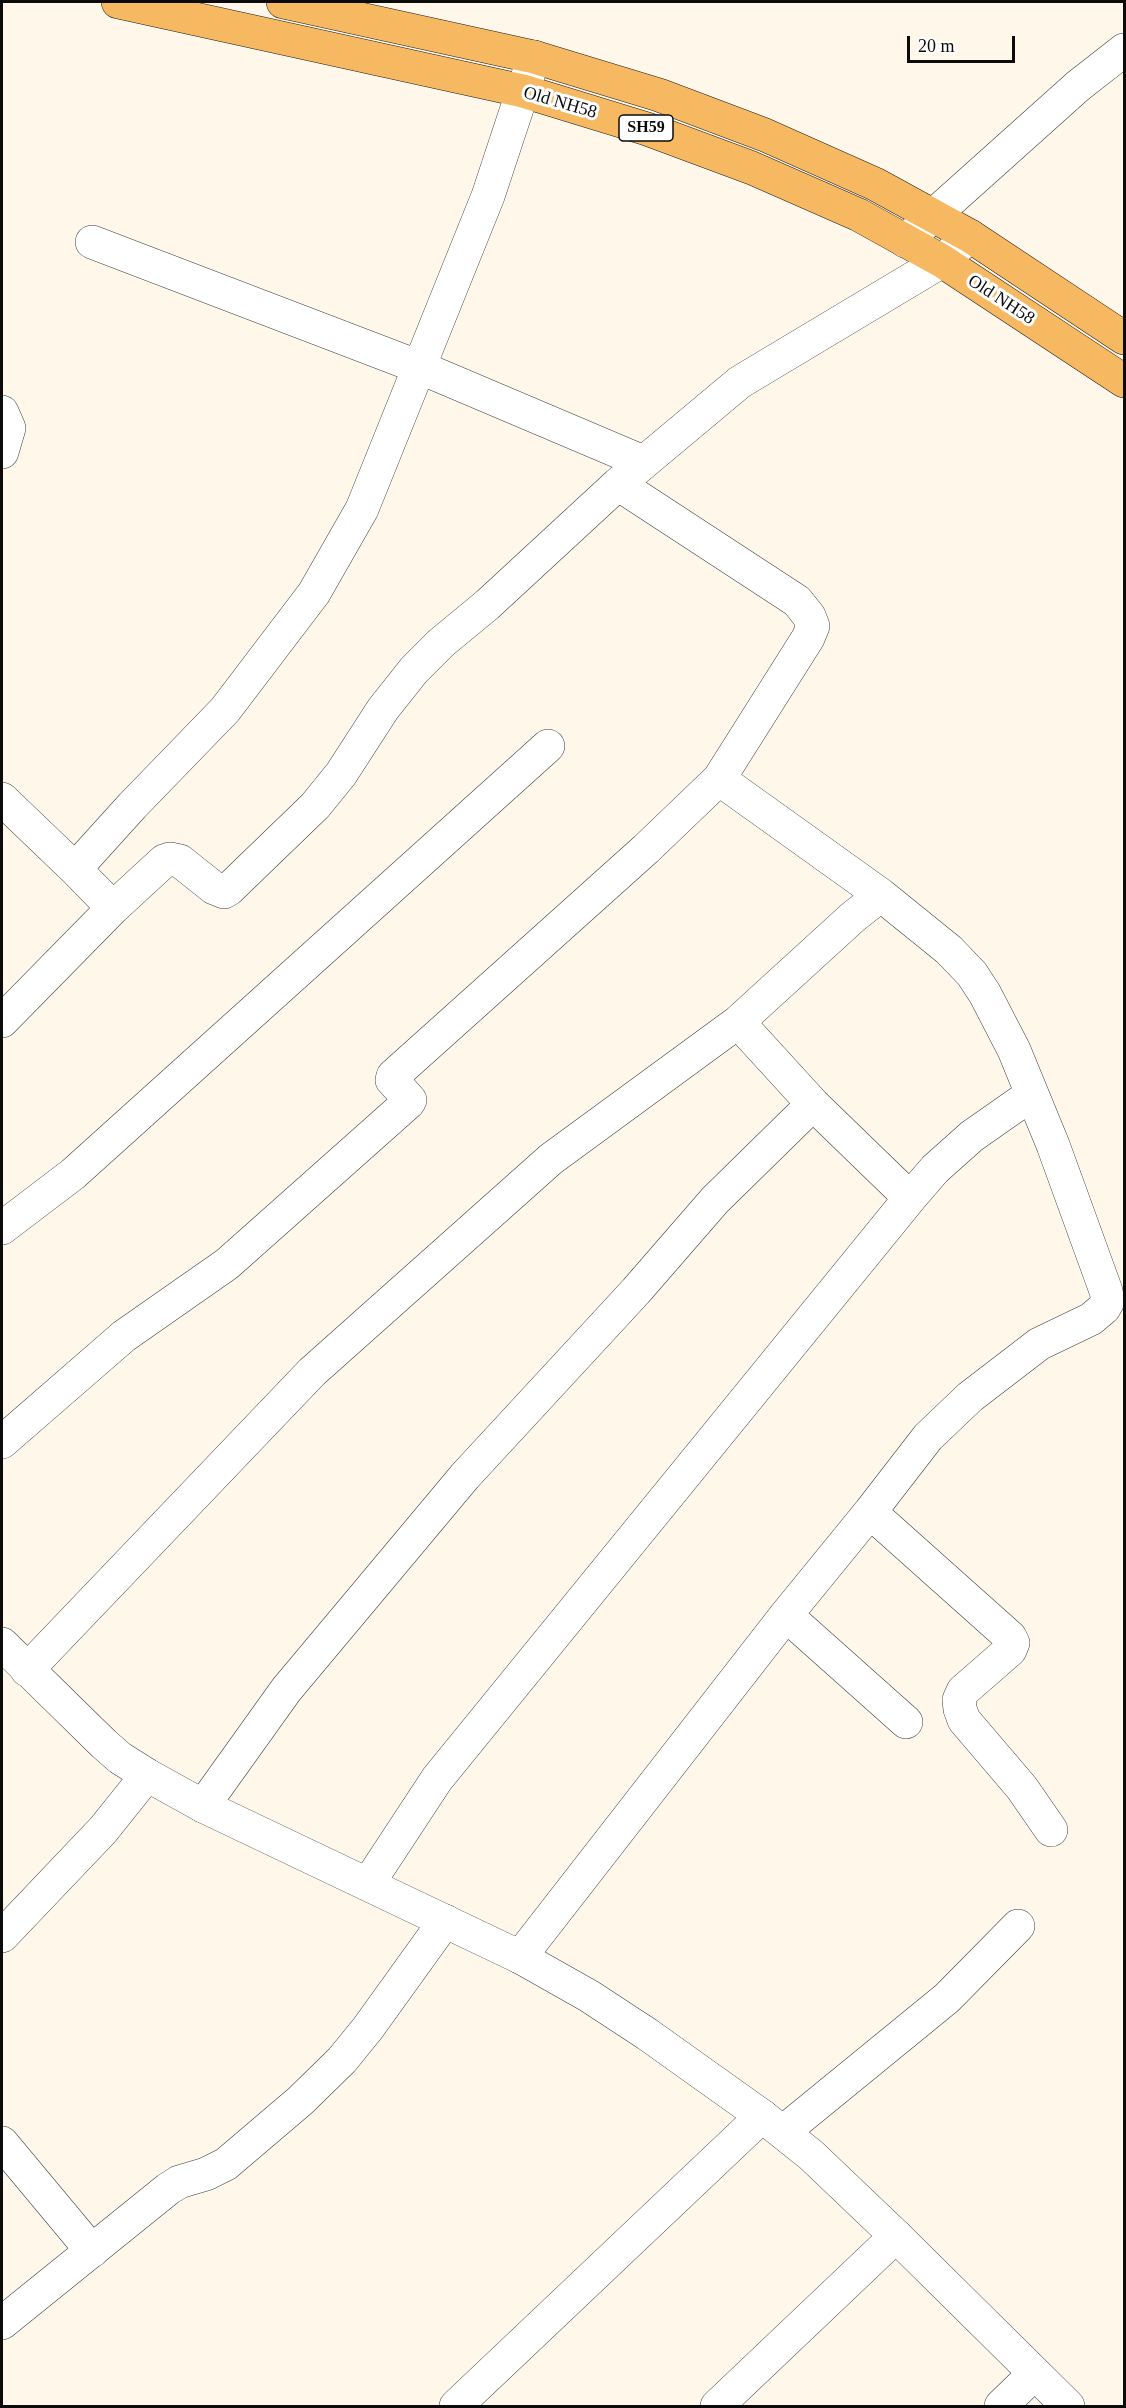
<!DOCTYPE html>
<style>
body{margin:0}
#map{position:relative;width:1126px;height:2408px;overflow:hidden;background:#fff7e9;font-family:Georgia,serif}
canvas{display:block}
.frame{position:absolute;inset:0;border:3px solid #0b0b0b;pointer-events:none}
.scale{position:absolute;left:907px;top:36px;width:108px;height:27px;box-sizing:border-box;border:3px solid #0b0b0b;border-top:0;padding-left:8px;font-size:18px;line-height:21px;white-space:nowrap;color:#0b0b0b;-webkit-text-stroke:4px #fff;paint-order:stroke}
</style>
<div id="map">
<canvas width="1126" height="2408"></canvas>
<div class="frame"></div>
<div class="scale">20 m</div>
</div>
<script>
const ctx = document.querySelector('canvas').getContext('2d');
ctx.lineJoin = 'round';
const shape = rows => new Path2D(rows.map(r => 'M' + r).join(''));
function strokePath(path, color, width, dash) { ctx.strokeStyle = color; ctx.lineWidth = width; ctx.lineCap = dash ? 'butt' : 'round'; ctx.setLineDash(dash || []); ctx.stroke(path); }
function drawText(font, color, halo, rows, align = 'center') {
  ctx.font = font + ' Georgia,serif'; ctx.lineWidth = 6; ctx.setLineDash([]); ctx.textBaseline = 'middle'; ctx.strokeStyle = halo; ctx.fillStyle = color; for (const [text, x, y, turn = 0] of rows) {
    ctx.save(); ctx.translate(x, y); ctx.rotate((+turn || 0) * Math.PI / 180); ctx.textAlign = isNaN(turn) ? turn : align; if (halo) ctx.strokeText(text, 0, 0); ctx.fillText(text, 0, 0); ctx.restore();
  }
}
const minor = shape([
 [905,241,1078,86,1124,50],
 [92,242,419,367,643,462],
 [2,412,9,428,2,452],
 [618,484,797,601,809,616,813,626,808,638,719,779,881,895,853,917,738,1022,813,1104,910,1198],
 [2,799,75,869],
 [881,895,949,950,972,974,985,994,1014,1050,1053,1145,1106,1291,1108,1301,1104,1308,1091,1319,1039,1344,970,1397,928,1437,870,1512,786,1615,906,1722],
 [113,908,164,861,170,859,180,861,214,888,224,892,229,889,315,806,341,774,383,709,414,670,441,643,487,605,618,484,740,382,942,261,970,236],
 [2,1021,113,908,75,869,132,806,225,710,314,593,362,509,488,196,534,57],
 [2,1228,73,1174,548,746],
 [2,1442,124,1336,227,1264,408,1103,410,1100,392,1080,393,1076,646,849,719,779],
 [870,1512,1010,1637,1013,1643,1010,1650,963,1691,959,1700,960,1709,964,1720,1022,1788,1051,1830],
 [27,1670,312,1372,551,1159,738,1022],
 [203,1806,286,1690,465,1476,636,1291,715,1200,813,1104],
 [368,1884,437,1779,910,1198,935,1169,972,1136,1032,1094],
 [2,1936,103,1830,147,1775],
 [520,1957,786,1615],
 [783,2132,947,1998,1018,1926],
 [2,2143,92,2251],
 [2,2323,168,2189,179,2182,206,2174,226,2164,300,2101,342,2060,368,2028,445,1921],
 [456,2406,762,2116],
 [717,2406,896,2236],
 [1001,2406,1034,2374]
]);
const tertiary = shape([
 [2,1644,104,1744,120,1758,147,1775,203,1806,520,1957,589,1996,647,2034,762,2116,811,2155,896,2236,1068,2406]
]);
const primary = shape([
 [118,2,523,91,647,129,752,168,859,215,942,261,1124,381],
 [283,2,534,57,659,95,765,135,875,184,970,236,1124,338]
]);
const shields = [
 [646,128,54]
];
const shieldNames = [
 ["SH59",646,128]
];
const streetNames = [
 ["Old NH58",560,103,16],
 ["Old NH58",1001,300,33]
];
strokePath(minor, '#3e3e3e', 34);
strokePath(tertiary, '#3e3e3e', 34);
strokePath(primary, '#1c1c1c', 34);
strokePath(minor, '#fff', 33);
strokePath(tertiary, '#fff', 33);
strokePath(primary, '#f6b861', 33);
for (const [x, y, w] of shields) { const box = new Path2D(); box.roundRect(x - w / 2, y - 13, w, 26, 4.5); ctx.fillStyle = '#fff'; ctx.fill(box); strokePath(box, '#0b0b0b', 1.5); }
drawText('bold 16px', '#0b0b0b', null, shieldNames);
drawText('18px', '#0b0b0b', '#fff', streetNames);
</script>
